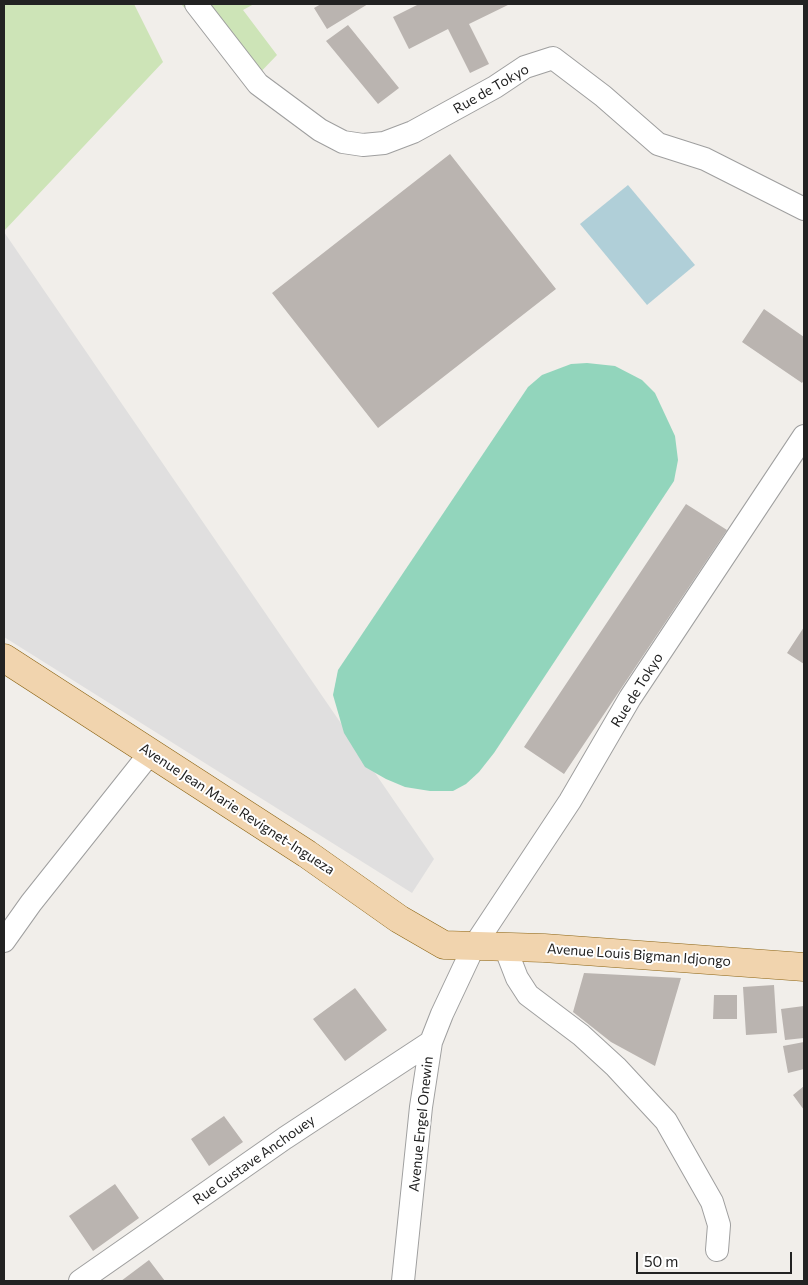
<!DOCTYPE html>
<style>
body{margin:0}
#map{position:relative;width:808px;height:1285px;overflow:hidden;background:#f1eeea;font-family:Commissioner,sans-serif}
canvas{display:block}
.frame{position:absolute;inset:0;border:5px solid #222;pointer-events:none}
.scale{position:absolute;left:636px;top:1252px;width:156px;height:22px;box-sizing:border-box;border:2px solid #222;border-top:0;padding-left:6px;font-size:15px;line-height:18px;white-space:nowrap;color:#222;-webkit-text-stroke:4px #fff;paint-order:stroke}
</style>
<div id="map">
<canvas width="808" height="1285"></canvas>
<div class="frame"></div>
<div class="scale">50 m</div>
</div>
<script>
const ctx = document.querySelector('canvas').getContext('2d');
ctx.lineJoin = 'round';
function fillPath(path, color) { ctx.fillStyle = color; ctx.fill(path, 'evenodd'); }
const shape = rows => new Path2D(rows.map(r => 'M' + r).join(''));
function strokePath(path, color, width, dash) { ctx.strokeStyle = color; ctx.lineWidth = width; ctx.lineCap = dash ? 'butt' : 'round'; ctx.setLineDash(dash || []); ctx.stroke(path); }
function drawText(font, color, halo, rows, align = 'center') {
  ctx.font = font + ' Commissioner,sans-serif'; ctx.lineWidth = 4; ctx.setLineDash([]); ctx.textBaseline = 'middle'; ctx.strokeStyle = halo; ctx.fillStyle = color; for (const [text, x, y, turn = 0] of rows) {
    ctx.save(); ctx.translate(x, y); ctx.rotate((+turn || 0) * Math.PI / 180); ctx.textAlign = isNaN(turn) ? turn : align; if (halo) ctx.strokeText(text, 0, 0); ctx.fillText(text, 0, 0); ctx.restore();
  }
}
const residential = shape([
 [4,232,434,859,412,893,4,637]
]);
const grass = shape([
 [4,4,134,4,163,62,4,231],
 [181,4,254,4,243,10,277,55,253,80]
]);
const pitch = shape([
 [587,363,615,366,642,380,655,393,675,436,678,460,674,481,494,753,479,772,466,784,453,791,430,791,405,787,386,779,365,767,344,733,333,695,338,670,528,387,542,375,571,364]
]);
const water = shape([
 [628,185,695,265,647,305,580,224]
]);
const building = shape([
 [321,4,368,4,327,29,314,8],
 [419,4,510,4,469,24,489,64,470,73,448,29,409,49,393,17],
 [348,25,399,88,378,104,326,41],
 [450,154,556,289,378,428,272,293],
 [764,309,804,337,804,380,802,383,742,342],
 [686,504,727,530,564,774,524,747],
 [804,627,804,664,787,653],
 [584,973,681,978,655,1066,611,1042,573,1012],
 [774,985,777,1033,746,1035,743,987],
 [355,988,387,1030,345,1061,313,1019],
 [714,995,737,995,737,1019,713,1019],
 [804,1006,804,1038,785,1040,781,1009],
 [804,1042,804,1069,788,1073,783,1046],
 [804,1086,804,1110,793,1095],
 [224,1116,243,1142,209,1166,191,1139],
 [115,1184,139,1218,93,1251,69,1216],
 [149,1260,165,1281,121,1281]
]);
const minor = shape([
 [196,4,258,84,320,130,343,142,363,145,384,143,413,132,495,87,525,67,553,58,603,96,658,144,705,159,804,209],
 [4,941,31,903,151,752],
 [505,947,517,978,528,995,581,1035,616,1067,666,1121,712,1202,719,1225,717,1250],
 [80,1281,285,1138,431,1042],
 [403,1281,421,1107,431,1042,442,1014,474,946,570,801,630,698,804,436]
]);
const major = shape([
 [4,658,307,854,399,919,444,945,544,948,804,967]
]);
const streetNames = [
 ["Rue de Tokyo",491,89,-30],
 ["Rue de Tokyo",637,690,-58],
 ["Avenue Jean Marie Revignet-Ingueza",237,809,33],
 ["Avenue Louis Bigman Idjongo",639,955,4],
 ["Avenue Engel Onewin",421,1124,-84],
 ["Rue Gustave Anchouey",254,1160,-35]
];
fillPath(residential, '#e0dfdf');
fillPath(grass, '#cde4b7');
fillPath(pitch, '#92d5bc');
fillPath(water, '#b0cfd8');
fillPath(building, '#bab4b0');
strokePath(minor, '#9f9f9f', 24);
strokePath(major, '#8c6413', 29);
strokePath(minor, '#fff', 22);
strokePath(major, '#f1d4ae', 28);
drawText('14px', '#222', '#fff', streetNames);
</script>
